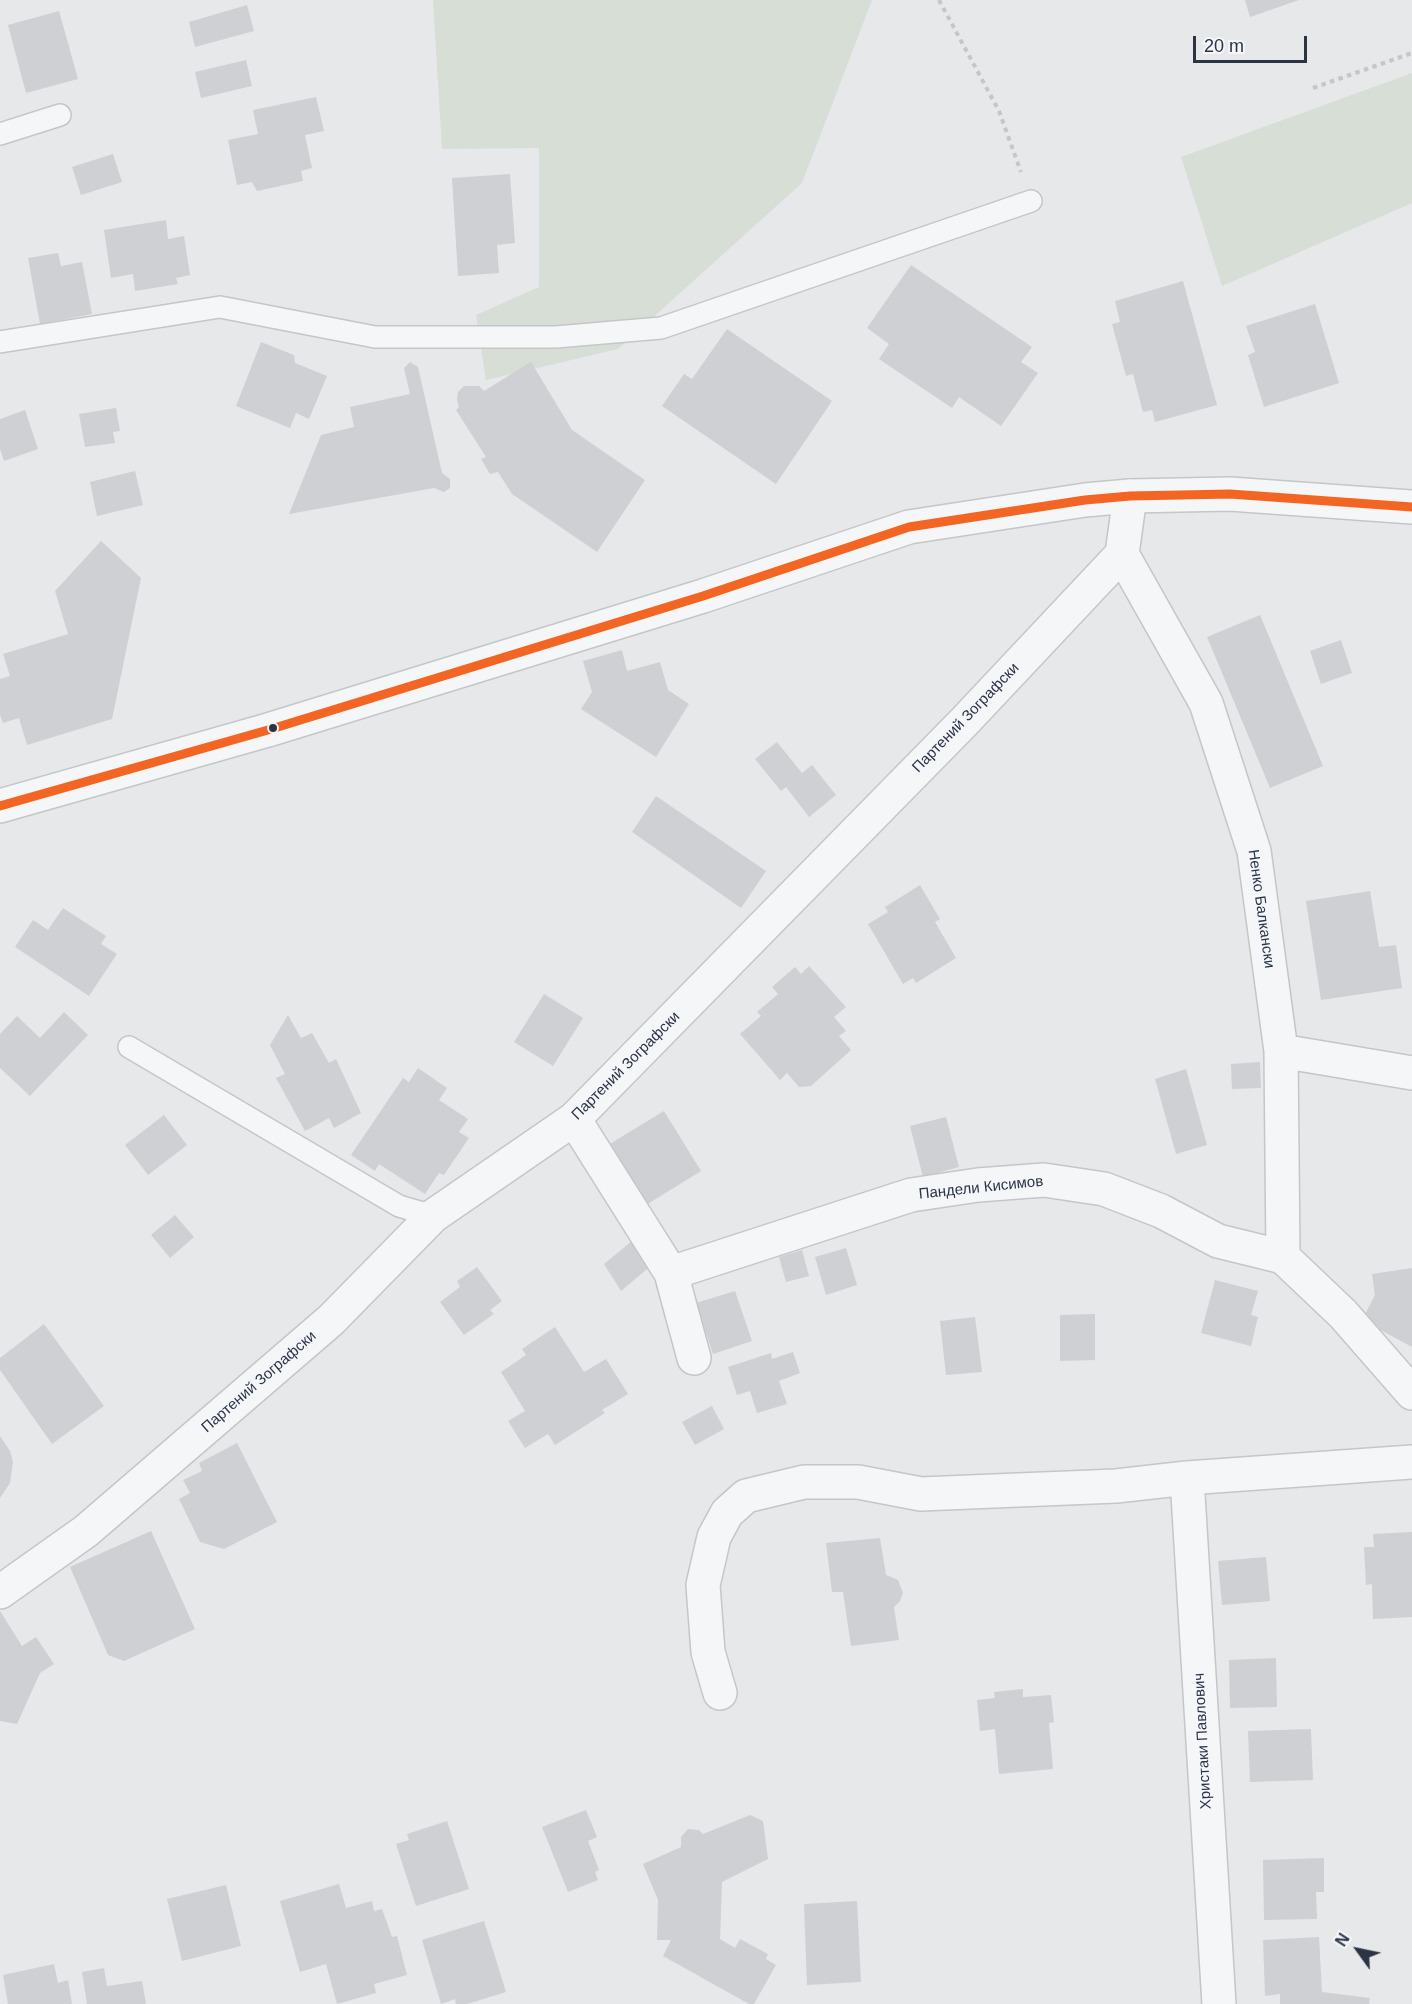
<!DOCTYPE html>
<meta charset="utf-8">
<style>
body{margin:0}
#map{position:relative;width:1412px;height:2004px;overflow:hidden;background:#e6e8ea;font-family:Helvetica,sans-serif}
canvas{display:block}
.north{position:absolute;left:1328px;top:1920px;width:60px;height:60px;-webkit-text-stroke:4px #f4f6f9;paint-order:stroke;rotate:303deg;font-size:16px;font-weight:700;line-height:24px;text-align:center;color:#2b3445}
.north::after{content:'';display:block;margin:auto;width:21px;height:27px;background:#2b3445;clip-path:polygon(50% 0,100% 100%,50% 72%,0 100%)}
.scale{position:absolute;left:1193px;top:36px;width:114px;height:27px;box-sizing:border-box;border:3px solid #2b3445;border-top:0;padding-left:8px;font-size:18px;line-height:21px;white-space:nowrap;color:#2b3445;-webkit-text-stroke:4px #f4f6f9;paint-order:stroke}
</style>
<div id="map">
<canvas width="1412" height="2004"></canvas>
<div class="north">N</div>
<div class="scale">20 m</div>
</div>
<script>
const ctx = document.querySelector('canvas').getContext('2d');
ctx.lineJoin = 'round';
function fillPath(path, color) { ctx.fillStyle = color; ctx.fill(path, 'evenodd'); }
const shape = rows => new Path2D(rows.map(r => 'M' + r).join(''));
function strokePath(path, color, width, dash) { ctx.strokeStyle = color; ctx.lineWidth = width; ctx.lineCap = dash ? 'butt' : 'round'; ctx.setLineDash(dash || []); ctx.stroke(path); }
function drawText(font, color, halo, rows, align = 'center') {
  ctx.font = font + ' Helvetica,sans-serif'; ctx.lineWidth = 4.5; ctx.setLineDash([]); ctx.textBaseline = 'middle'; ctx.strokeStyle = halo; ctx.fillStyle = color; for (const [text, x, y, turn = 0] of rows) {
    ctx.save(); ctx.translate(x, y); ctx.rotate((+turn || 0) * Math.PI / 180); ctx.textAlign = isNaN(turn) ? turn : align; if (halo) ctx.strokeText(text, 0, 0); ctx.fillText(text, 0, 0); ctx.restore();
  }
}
const green = shape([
 [433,0,872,0,802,183,618,349,486,380,476,315,539,287,539,148,442,149],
 [1412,73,1412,203,1222,286,1181,157]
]);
const building = shape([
 [1245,0,1299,0,1250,17],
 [247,5,254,31,195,47,189,22],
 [59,11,78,79,26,93,8,25],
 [246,60,252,86,201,98,195,72],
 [316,97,324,131,305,135,312,168,301,171,303,181,257,191,252,182,237,185,228,140,258,134,253,110],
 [113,154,122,182,81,195,72,167],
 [510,174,515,243,497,245,499,273,458,276,452,178],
 [166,220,168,239,184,236,190,275,176,278,178,284,135,291,133,274,111,278,104,230],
 [58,253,61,266,82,262,92,314,40,324,28,258],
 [911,265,1032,347,1021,362,1038,373,1001,426,959,397,952,408,879,359,889,344,867,328],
 [1183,281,1217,405,1155,422,1152,410,1143,412,1133,374,1126,376,1112,324,1120,322,1115,301],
 [1315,304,1339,383,1264,407,1248,355,1255,352,1246,326],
 [727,329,832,401,776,484,662,406,684,374,692,379],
 [261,342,294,355,295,363,327,376,309,419,296,413,290,428,236,406],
 [410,362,418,367,442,473,450,479,450,488,444,492,434,488,289,514,321,435,354,427,350,407,410,394,404,368],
 [531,362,572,430,645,480,597,552,512,494,498,472,490,474,481,459,486,457,456,410,459,407,457,400,458,392,464,386,479,386,484,391],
 [116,408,120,431,113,432,115,443,85,447,79,414],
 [25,410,38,449,4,461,0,449,0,419],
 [135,471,143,505,97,516,90,482],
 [101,541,141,578,112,719,27,745,19,718,3,723,0,715,0,679,10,676,3,654,68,634,55,591],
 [1260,615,1323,766,1270,788,1207,637],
 [1341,640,1352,673,1321,684,1310,651],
 [622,650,627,671,660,662,668,690,689,704,656,757,581,709,592,692,583,661],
 [777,742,802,773,812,765,836,795,809,817,786,787,781,791,755,759],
 [656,796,766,871,741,908,632,832],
 [920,885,940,919,935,922,956,958,916,983,913,978,903,984,868,924,888,912,885,907],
 [1370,891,1379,947,1396,945,1402,988,1321,1000,1306,901],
 [63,908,106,936,101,944,117,954,89,996,15,947,33,920,48,930],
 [809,966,846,1007,834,1017,846,1031,839,1036,851,1050,811,1086,799,1087,787,1073,780,1080,740,1034,761,1016,757,1012,778,994,772,987,795,967,801,974],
 [544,994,583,1018,553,1066,514,1042],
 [64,1012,88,1035,30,1096,0,1068,0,1034,17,1016,40,1038],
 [288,1015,301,1038,312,1033,329,1063,336,1059,361,1113,334,1128,329,1118,305,1131,276,1078,285,1074,270,1045],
 [1260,1062,1261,1088,1232,1089,1231,1064],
 [418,1068,447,1088,439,1100,468,1119,459,1132,469,1138,444,1175,439,1173,425,1194,379,1164,375,1171,351,1155,403,1078,409,1082],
 [1186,1069,1207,1145,1176,1154,1155,1079],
 [664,1111,701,1171,646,1205,608,1145],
 [164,1115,187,1145,148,1175,125,1145],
 [946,1117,959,1167,923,1177,910,1126],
 [175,1215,194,1237,170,1258,151,1235],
 [638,1236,653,1264,621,1291,604,1264],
 [846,1248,857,1285,826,1295,815,1257],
 [802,1250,809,1276,786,1282,779,1257],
 [477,1267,502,1301,490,1310,494,1314,464,1335,440,1302,460,1287,457,1281],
 [1412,1268,1412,1347,1362,1320,1375,1295,1372,1274],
 [1215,1280,1258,1291,1251,1315,1258,1317,1251,1346,1201,1333],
 [735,1291,752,1341,713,1354,696,1303],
 [1095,1314,1095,1360,1060,1361,1060,1315],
 [975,1317,982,1372,946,1375,940,1321],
 [44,1324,104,1406,52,1444,0,1370,0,1358],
 [555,1327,584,1372,606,1359,628,1394,602,1410,605,1413,555,1445,548,1434,525,1448,508,1421,525,1411,501,1372,526,1355,522,1349],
 [793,1352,800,1373,779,1381,787,1404,757,1413,750,1391,737,1395,728,1367,771,1353,772,1359],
 [712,1406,724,1429,695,1445,682,1422],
 [0,1436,10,1451,13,1462,10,1483,0,1498],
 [237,1443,277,1522,224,1549,200,1542,179,1499,190,1493,183,1480,202,1471,199,1463],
 [151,1531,195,1629,124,1661,108,1655,70,1567],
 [1412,1532,1412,1617,1373,1619,1372,1584,1366,1585,1364,1547,1374,1547,1373,1534],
 [880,1538,886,1575,898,1580,903,1593,900,1601,894,1607,899,1640,851,1646,843,1592,832,1592,826,1543],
 [1266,1557,1270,1601,1222,1605,1218,1561],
 [0,1611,22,1646,36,1637,54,1664,40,1673,17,1724,0,1721],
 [1276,1658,1277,1707,1230,1708,1229,1660],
 [1023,1689,1023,1697,1051,1695,1054,1722,1049,1723,1053,1769,999,1774,995,1729,980,1731,977,1700,995,1698,994,1692],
 [1311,1729,1313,1780,1250,1782,1248,1731],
 [586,1810,597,1837,588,1841,599,1870,595,1872,598,1880,568,1892,542,1827],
 [750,1815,763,1821,768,1859,722,1882,720,1939,735,1948,740,1939,768,1954,766,1959,776,1965,754,2004,749,2004,663,1956,671,1940,657,1940,658,1900,643,1864,681,1847,681,1837,688,1829,699,1830,703,1834],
 [447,1821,469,1889,416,1906,396,1844,409,1840,407,1834],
 [1324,1858,1324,1892,1316,1892,1317,1919,1264,1920,1263,1860],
 [339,1884,346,1908,372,1901,374,1911,382,1909,392,1937,397,1936,407,1975,374,1984,376,1993,337,2004,326,1964,300,1972,280,1901],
 [226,1885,241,1946,182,1961,167,1899],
 [857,1901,861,1982,807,1985,804,1904],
 [484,1921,506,1992,467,2004,456,2004,455,1999,441,2004,422,1940],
 [1319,1937,1322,1992,1370,1998,1369,2004,1280,2004,1280,1994,1265,1996,1263,1940],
 [54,1964,58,1983,68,1980,72,2004,8,2004,3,1975],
 [104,1968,107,1986,142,1981,146,2004,87,2004,82,1972]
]);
const path = shape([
 [939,0,999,111,1021,172],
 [1313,88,1412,53]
]);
const service = shape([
 [0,134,60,115],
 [0,342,220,307,375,337,556,337,661,328,1031,201],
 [129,1047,399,1206,433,1216]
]);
const minor = shape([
 [1122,554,1206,703,1254,851,1281,1051,1283,1257],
 [1122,554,1130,496],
 [1281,1051,1412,1073],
 [574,1119,671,1273,694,1358],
 [671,1273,911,1195,978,1185,1044,1180,1104,1189,1161,1211,1218,1241,1283,1257,1343,1314,1412,1393],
 [1187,1478,1219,2004],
 [0,1592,86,1531,331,1320,433,1216,574,1119,964,722,1122,554],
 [720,1693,708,1652,703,1585,714,1537,727,1513,746,1496,804,1482,858,1482,921,1494,1116,1486,1187,1478,1412,1462]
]);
const tertiary = shape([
 [0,806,268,730,703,596,909,527,1085,500,1130,496,1230,494,1412,507]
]);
const bus1 = shape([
 [0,806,268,730,703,596,909,527,1085,500,1130,496,1230,494,1412,507]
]);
const markers = [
 [273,728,5,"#2b3445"]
];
const streetNames = [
 ["Партений Зографски",966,718,-46],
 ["Ненко Балкански",1261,909,82],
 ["Партений Зографски",626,1066,-45],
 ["Пандели Кисимов",981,1188,-6],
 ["Партений Зографски",259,1382,-41],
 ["Христаки Павлович",1203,1741,-93]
];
fillPath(green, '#d6ded6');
fillPath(building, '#ced0d3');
strokePath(service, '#c4c6c8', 24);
strokePath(minor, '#c4c6c8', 36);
strokePath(tertiary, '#c4c6c8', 36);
strokePath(path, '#c5c6ca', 4, [4.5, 4.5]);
strokePath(service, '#f5f6f7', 21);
strokePath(minor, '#f5f6f7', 33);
strokePath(tertiary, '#f5f6f7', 33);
strokePath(bus1, '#f26522', 9);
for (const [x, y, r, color] of markers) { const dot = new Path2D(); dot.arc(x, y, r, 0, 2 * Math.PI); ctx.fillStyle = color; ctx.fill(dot); strokePath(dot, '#f4f6f9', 2); }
drawText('15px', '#2b3445', '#f4f6f9', streetNames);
</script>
